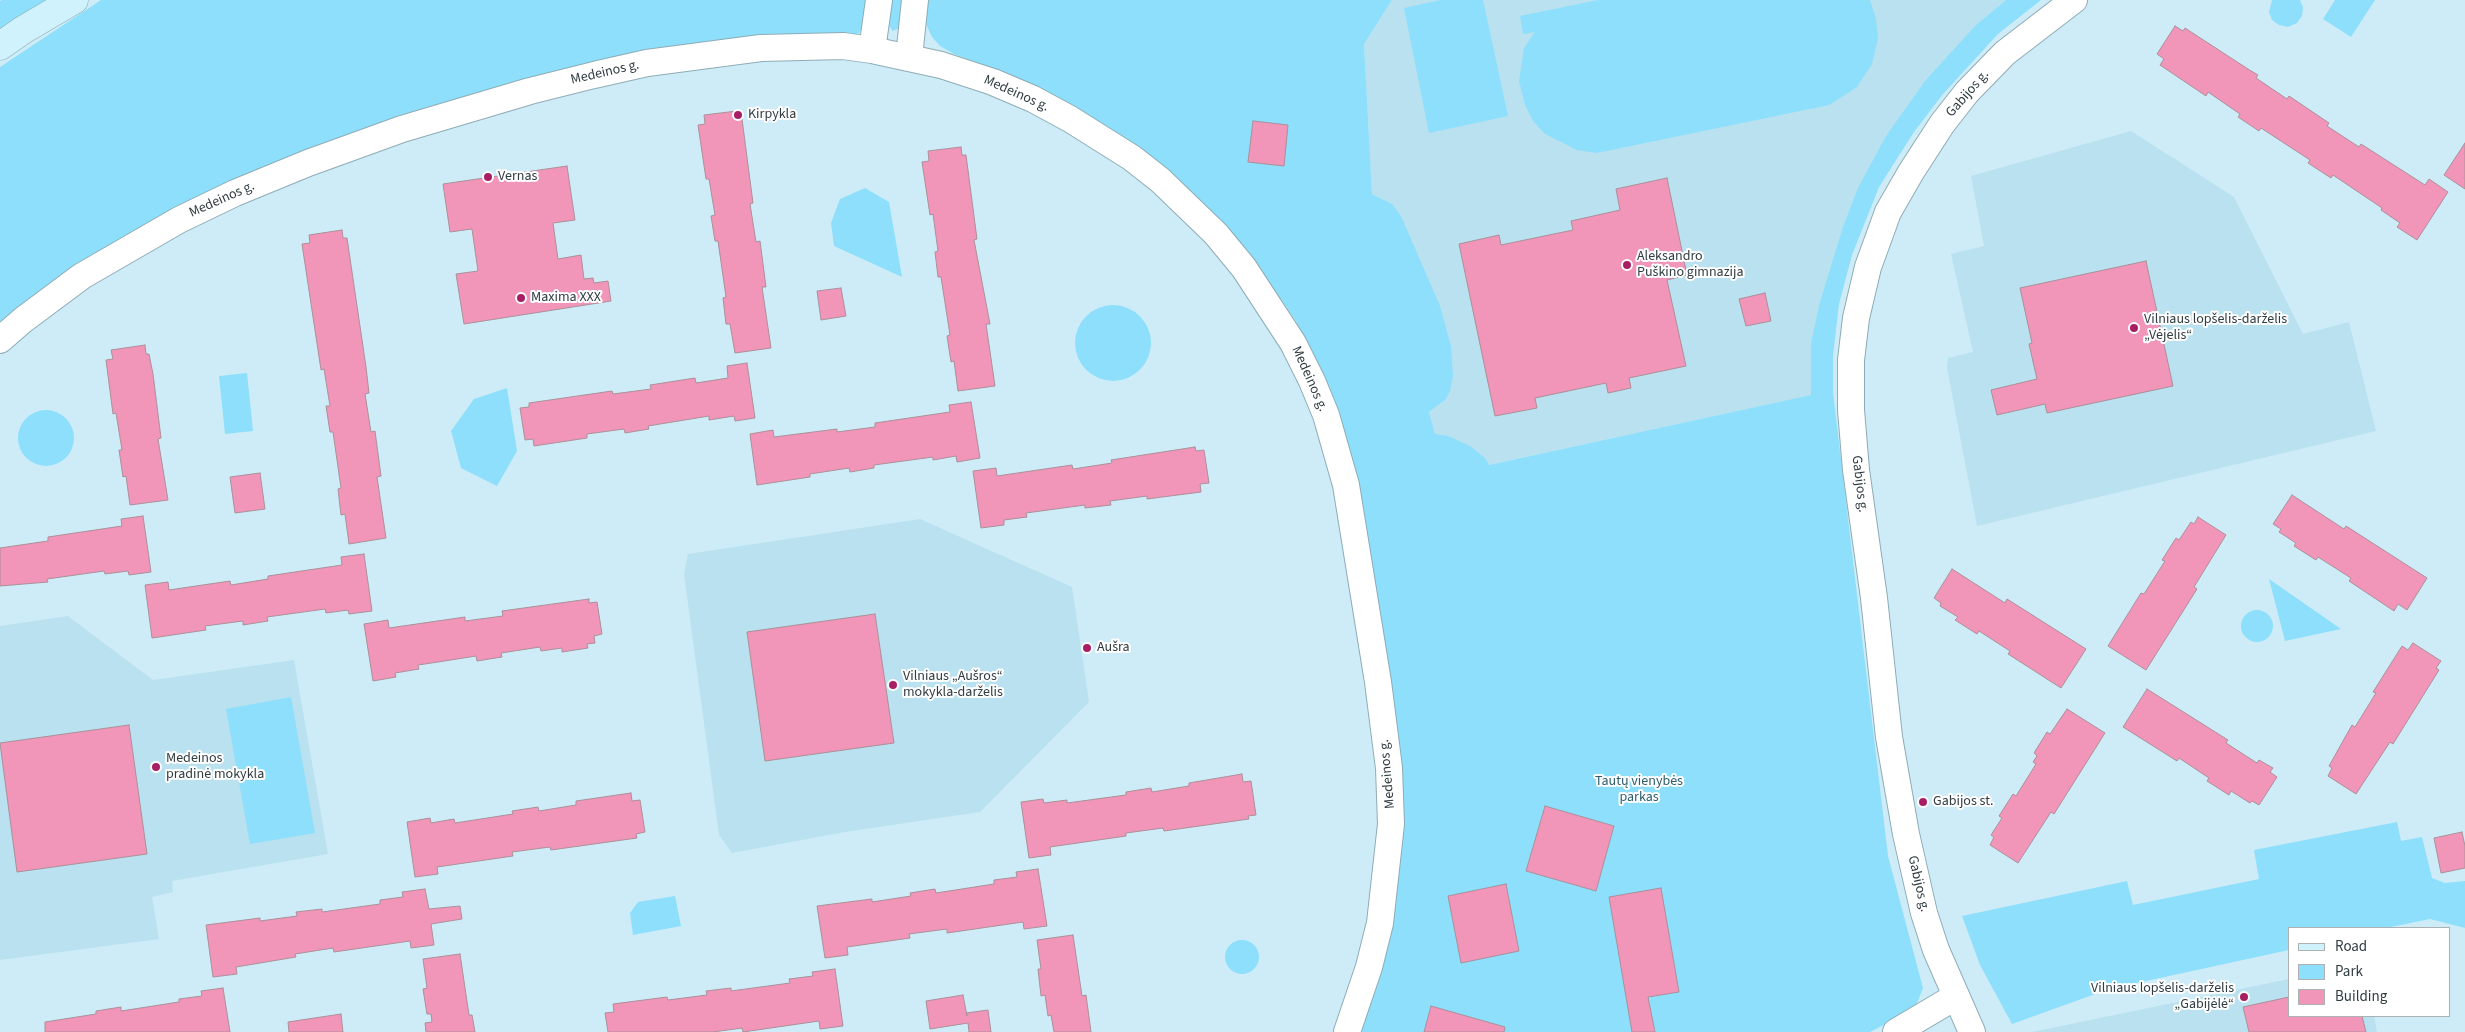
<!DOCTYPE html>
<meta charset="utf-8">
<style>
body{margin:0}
#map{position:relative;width:2465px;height:1032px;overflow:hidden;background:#ceecf7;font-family:"Source Sans 3",sans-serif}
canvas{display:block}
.legend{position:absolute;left:2288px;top:927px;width:162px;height:90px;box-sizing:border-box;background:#fff;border:1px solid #acb1b3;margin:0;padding:6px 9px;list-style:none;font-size:15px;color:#303c40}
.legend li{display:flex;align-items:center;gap:10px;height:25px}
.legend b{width:25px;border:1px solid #acb1b3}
</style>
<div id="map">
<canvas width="2465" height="1032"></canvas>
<ul class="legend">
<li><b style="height:6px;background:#cff2fd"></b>Road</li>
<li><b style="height:14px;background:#8ddffb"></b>Park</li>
<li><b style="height:14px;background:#f195b9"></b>Building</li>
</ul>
</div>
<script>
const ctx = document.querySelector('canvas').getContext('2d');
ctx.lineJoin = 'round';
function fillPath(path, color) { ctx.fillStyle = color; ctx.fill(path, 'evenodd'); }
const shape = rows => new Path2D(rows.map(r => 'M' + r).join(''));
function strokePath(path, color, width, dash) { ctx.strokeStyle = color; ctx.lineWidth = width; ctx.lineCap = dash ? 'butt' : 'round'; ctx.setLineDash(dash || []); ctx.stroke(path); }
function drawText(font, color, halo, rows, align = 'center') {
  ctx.font = font + ' "Source Sans 3",sans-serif'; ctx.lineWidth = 4; ctx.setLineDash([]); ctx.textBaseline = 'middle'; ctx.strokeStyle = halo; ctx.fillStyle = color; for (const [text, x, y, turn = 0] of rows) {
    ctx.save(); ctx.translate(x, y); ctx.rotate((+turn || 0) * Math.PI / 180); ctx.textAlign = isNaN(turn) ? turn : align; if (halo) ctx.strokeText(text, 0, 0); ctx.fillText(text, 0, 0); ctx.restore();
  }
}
const built = shape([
 [1392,0,2006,0,1976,25,1886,136,1811,343,1812,395,1488,465,1448,436,1435,435,1429,412,1445,400,1392,204,1372,194,1364,44],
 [2131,131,2234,197,2303,334,2349,322,2376,431,1977,526,1947,368,1948,358,1973,352,1951,254,1984,246,1971,176],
 [920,519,1072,587,1089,702,980,812,845,832,732,853,719,835,684,574,688,554],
 [68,616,153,680,294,660,328,854,172,881,173,892,152,897,159,939,0,960,0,626],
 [2289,979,2289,1016,2374,1016,2377,1032,2032,1032]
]);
const green = shape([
 [2,0,51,0,0,33,0,1],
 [101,0,867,0,865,25,859,33,852,37,732,39,628,55,156,219,79,262,0,324,0,67],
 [892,0,904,0,901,27,893,31,889,26],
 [928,0,1392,0,1364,44,1372,194,1392,204,1401,216,1440,306,1451,346,1453,376,1450,391,1445,400,1429,412,1435,434,1448,436,1470,446,1485,458,1489,465,1811,395,1811,343,1820,302,1843,227,1858,188,1886,136,1925,81,1976,25,2006,0,2041,0,1998,34,1943,94,1914,132,1879,187,1852,255,1839,304,1833,356,1833,392,1888,856,1923,988,1916,1006,1907,1013,1870,1032,1356,1032,1397,886,1322,375,1296,321,1263,273,1087,115,1063,100,1024,81,954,54,940,46,932,37,926,24],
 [1441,0,1483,0,1508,116,1429,133,1404,8],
 [1598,0,1870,0,1876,19,1878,38,1872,64,1857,87,1829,105,1597,153,1577,150,1545,134,1533,121,1525,105,1519,81,1524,48,1535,32,1523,34,1520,16],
 [2272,0,2300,0,2303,7,2302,16,2297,23,2288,27,2279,25,2272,20,2269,12],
 [2335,0,2375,0,2351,37,2323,19],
 [865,188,889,202,902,277,834,246,831,223,840,199],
 '1075 343a38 38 0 1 1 76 0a38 38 0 1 1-76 0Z',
 [247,373,253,431,225,434,219,376],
 [507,388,517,451,497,486,461,468,451,431,474,399],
 '18 438a28 28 0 1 1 56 0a28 28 0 1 1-56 0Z',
 [2269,579,2341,629,2285,641],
 '2241 626a16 16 0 1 1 32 0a16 16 0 1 1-32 0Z',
 [291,697,315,833,250,844,226,709],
 [2397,822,2401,841,2422,837,2432,878,2445,883,2465,881,2465,928,2430,919,2386,928,2289,928,2289,950,2109,989,2012,1024,1980,965,1962,916,2127,881,2133,905,2259,879,2254,850],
 [675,896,681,926,633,935,630,913,638,902],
 '1225 957a17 17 0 1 1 34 0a17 17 0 1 1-34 0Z'
]);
const building = shape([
 [2175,26,2183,31,2185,28,2248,69,2258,75,2256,78,2287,99,2289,96,2329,123,2327,126,2359,147,2361,144,2425,185,2429,179,2448,192,2417,240,2397,227,2400,223,2381,210,2382,208,2333,175,2331,178,2308,163,2310,160,2261,128,2259,131,2238,117,2240,114,2208,92,2206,96,2160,65,2164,59,2157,54,2175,26],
 [737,111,738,119,742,119,753,203,750,204,756,242,760,241,766,287,762,287,771,348,735,353,730,324,726,324,723,298,726,297,718,241,715,241,711,216,715,215,709,179,706,179,698,125,705,124,704,115,737,111],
 [1253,121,1288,125,1284,166,1248,162,1253,121],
 [2465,143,2465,189,2444,175,2465,143],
 [961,147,962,155,966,155,977,239,974,240,990,324,986,324,995,386,958,391,954,361,951,362,947,336,950,335,941,277,938,277,935,252,938,251,933,214,930,215,922,162,929,161,928,151,961,147],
 [567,166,575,220,553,223,558,259,581,255,584,279,593,278,594,283,608,281,611,301,464,324,456,274,478,271,472,229,450,232,443,184,567,166],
 [1667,178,1687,275,1667,280,1686,366,1629,378,1631,388,1608,393,1606,383,1535,398,1537,408,1495,416,1459,244,1499,235,1501,245,1573,230,1571,221,1620,210,1616,189,1667,178],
 [342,230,343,238,347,238,366,367,369,393,365,394,371,432,375,431,381,476,377,477,386,538,349,544,345,514,341,515,338,489,341,488,333,432,330,432,326,406,330,406,324,369,321,370,302,244,310,243,309,235,342,230],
 [2146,261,2173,386,2047,413,2045,404,1997,415,1991,390,2037,379,2029,344,2032,343,2020,288,2146,261],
 [841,288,846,316,821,320,817,291,841,288],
 [1765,293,1771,321,1746,326,1739,299,1765,293],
 [145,345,146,354,149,354,153,374,161,438,158,439,168,500,130,505,126,476,123,477,119,450,122,450,116,413,113,414,106,360,113,359,111,350,145,345],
 [747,363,755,418,735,421,734,416,709,420,709,416,648,426,649,429,625,433,624,429,587,434,587,438,534,446,533,439,525,440,520,408,529,407,529,403,612,391,613,394,651,389,650,385,695,378,696,383,728,378,727,366,747,363],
 [971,402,980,458,957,462,956,456,933,460,933,457,874,465,874,468,850,472,849,468,810,474,810,477,757,485,750,434,773,430,774,437,837,429,837,432,875,427,875,423,950,412,949,405,971,402],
 [1195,447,1196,451,1204,450,1209,483,1200,484,1201,492,1147,499,1147,496,1110,501,1111,505,1085,508,1085,505,1026,513,1027,517,1004,520,1004,525,981,528,973,471,996,468,997,476,1072,465,1073,469,1112,463,1111,460,1195,447],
 [260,473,265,509,235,513,230,477,260,473],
 [2292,495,2344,529,2346,526,2427,578,2407,610,2398,604,2394,611,2349,581,2351,578,2318,557,2316,560,2294,546,2296,543,2279,532,2281,529,2273,524,2292,495],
 [143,516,151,572,129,575,128,571,105,574,104,571,47,579,48,582,0,586,0,548,48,541,48,537,122,526,121,519,143,516],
 [2198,517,2226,535,2194,587,2197,589,2146,670,2108,646,2141,593,2144,594,2165,561,2162,560,2176,538,2179,540,2191,522,2194,524,2198,517],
 [364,554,372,611,349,614,348,610,326,613,325,609,267,617,268,621,243,625,243,621,205,626,206,630,152,638,145,585,168,582,169,590,230,581,231,585,268,579,268,576,342,565,341,557,364,554],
 [1952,569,2005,603,2007,599,2086,649,2061,688,2008,654,2010,651,1979,631,1977,634,1955,620,1958,617,1940,606,1941,603,1934,598,1952,569],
 [589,599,589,603,597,602,602,634,594,636,595,643,587,644,588,648,562,652,562,648,541,651,540,647,501,653,502,657,477,661,476,656,438,662,418,665,419,669,395,673,396,677,373,681,364,624,388,620,389,628,465,617,465,621,503,616,502,611,589,599],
 [875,614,894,743,765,761,747,632,875,614],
 [2413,643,2441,661,2436,668,2439,670,2393,744,2390,742,2356,794,2328,776,2332,768,2329,766,2352,725,2355,727,2376,693,2373,692,2402,646,2408,650,2413,643],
 [2147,689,2228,740,2226,743,2257,763,2259,760,2273,768,2270,772,2277,777,2259,805,2252,801,2250,803,2231,791,2229,795,2207,781,2209,778,2179,758,2177,761,2123,727,2147,689],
 [2067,709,2105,733,2054,814,2051,812,2018,863,1990,845,1994,837,1991,835,2002,818,1999,816,2013,794,2016,796,2036,764,2033,762,2037,756,2034,753,2047,732,2050,734,2067,709],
 [129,725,147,854,17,872,0,743,129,725],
 [1242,774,1243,782,1251,781,1256,815,1248,816,1249,819,1164,831,1163,828,1126,833,1126,836,1050,847,1051,855,1029,858,1021,802,1043,799,1044,803,1067,800,1067,803,1126,795,1126,792,1151,788,1152,792,1189,786,1189,783,1242,774],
 [631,793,632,801,640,800,645,832,636,834,637,838,551,850,550,847,512,852,513,856,437,867,438,874,415,877,407,822,430,818,431,823,454,819,455,823,513,814,512,811,538,807,539,811,576,805,576,801,631,793],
 [1545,806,1614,826,1596,891,1526,871,1545,806],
 [2462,832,2465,846,2465,868,2441,873,2434,838,2462,832],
 [1038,869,1047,926,1024,929,1023,922,947,933,947,929,909,934,910,938,847,947,848,955,825,958,817,906,872,899,872,902,911,896,910,893,935,889,936,893,994,884,994,880,1017,877,1016,872,1038,869],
 [1506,884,1519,951,1461,963,1448,896,1506,884],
 [1661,888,1679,992,1648,997,1655,1032,1632,1032,1609,897,1661,888],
 [425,889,429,909,460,906,462,919,431,924,434,945,411,948,410,941,334,952,333,948,295,954,296,957,236,967,237,974,213,977,206,925,260,918,260,921,297,916,296,912,322,909,322,912,380,904,380,900,403,897,402,892,425,889],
 [1073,935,1082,996,1086,995,1091,1032,1054,1032,1051,1015,1048,1016,1045,995,1041,996,1038,969,1041,969,1037,940,1073,935],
 [460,954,469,1015,472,1015,475,1032,426,1032,425,1023,432,1022,431,1014,427,1014,423,989,427,988,423,959,460,954],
 [835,969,843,1026,820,1029,819,1021,743,1032,742,1028,713,1032,608,1032,605,1013,614,1012,613,1004,667,997,668,1000,707,995,706,991,731,988,731,991,790,983,789,979,813,976,812,972,835,969],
 [223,988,230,1032,45,1032,45,1022,96,1014,96,1011,121,1007,121,1011,179,1002,179,999,202,996,201,991,223,988],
 [963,995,967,1016,966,1013,988,1010,991,1032,969,1032,968,1023,930,1029,926,1001,963,995],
 [2289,997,2289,1016,2362,1016,2366,1032,2249,1032,2243,1007,2289,997],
 [1431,1006,1505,1027,1504,1032,1424,1032,1431,1006],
 [341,1014,343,1032,289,1032,288,1022,341,1014]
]);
const tertiary = shape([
 [872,50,879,0],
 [909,57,915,0],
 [0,340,23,320,82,276,179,220,235,193,308,163,402,129,530,91,594,75,647,63,761,48,843,46,872,50,941,65,993,82,1033,99,1070,119,1132,158,1160,180,1216,234,1244,268,1293,343,1312,381,1326,415,1346,485,1378,682,1389,768,1391,824,1380,923,1369,967,1347,1032],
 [1896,1032,1955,997],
 [1972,1032,1936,950,1924,913,1906,834,1889,737,1874,598,1856,470,1851,410,1851,360,1856,318,1868,267,1888,212,1911,172,1942,124,1967,92,2005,53,2074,0]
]);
const secondary = shape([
 [0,46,23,30,74,0]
]);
const markers = [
 [738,115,5,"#a71e65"],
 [488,177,5,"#a71e65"],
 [1627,265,5,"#a71e65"],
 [521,298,5,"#a71e65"],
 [2134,328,5,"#a71e65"],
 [1087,648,5,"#a71e65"],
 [893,685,5,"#a71e65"],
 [156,767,5,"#a71e65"],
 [1923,802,5,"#a71e65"],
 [2244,997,5,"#a71e65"]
];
const streetNames = [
 ["Medeinos g.",605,73,-13],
 ["Medeinos g.",1016,94,24],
 ["Gabijos g.",1968,94,-49],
 ["Medeinos g.",222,200,-24],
 ["Medeinos g.",1309,379,66],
 ["Gabijos g.",1859,484,83],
 ["Medeinos g.",1388,774,-95],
 ["Gabijos g.",1918,884,77]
];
const poiNames = [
 ["Kirpykla",748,115],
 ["Vernas",498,177],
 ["Aleksandro",1637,257],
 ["Puškino gimnazija",1637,273],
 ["Maxima XXX",531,298],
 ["Vilniaus lopšelis-darželis",2144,320],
 ["„Vėjelis“",2144,336],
 ["Aušra",1097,648],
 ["Vilniaus „Aušros“",903,677],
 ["mokykla-darželis",903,693],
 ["Medeinos",166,759],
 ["pradinė mokykla",166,775],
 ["Gabijos st.",1933,802],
 ["Vilniaus lopšelis-darželis",2234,989,"right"],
 ["„Gabijėlė“",2234,1005,"right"]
];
const parkNames = [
 ["Tautų vienybės",1639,782],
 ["parkas",1639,798]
];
fillPath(built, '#bae1ef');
fillPath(green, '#8ddffb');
fillPath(building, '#f195b9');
strokePath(building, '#ab9099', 1);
strokePath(tertiary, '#8eacb6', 28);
strokePath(secondary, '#8eacb6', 29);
strokePath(tertiary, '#fff', 26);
strokePath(secondary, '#cff2fd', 28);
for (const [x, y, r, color] of markers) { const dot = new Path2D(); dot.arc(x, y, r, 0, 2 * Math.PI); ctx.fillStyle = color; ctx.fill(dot); strokePath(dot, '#fff', 2); }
drawText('14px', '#303c40', '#fff', streetNames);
drawText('14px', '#303c40', '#fff', poiNames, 'left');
drawText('14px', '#2c5e6e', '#fff', parkNames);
</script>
